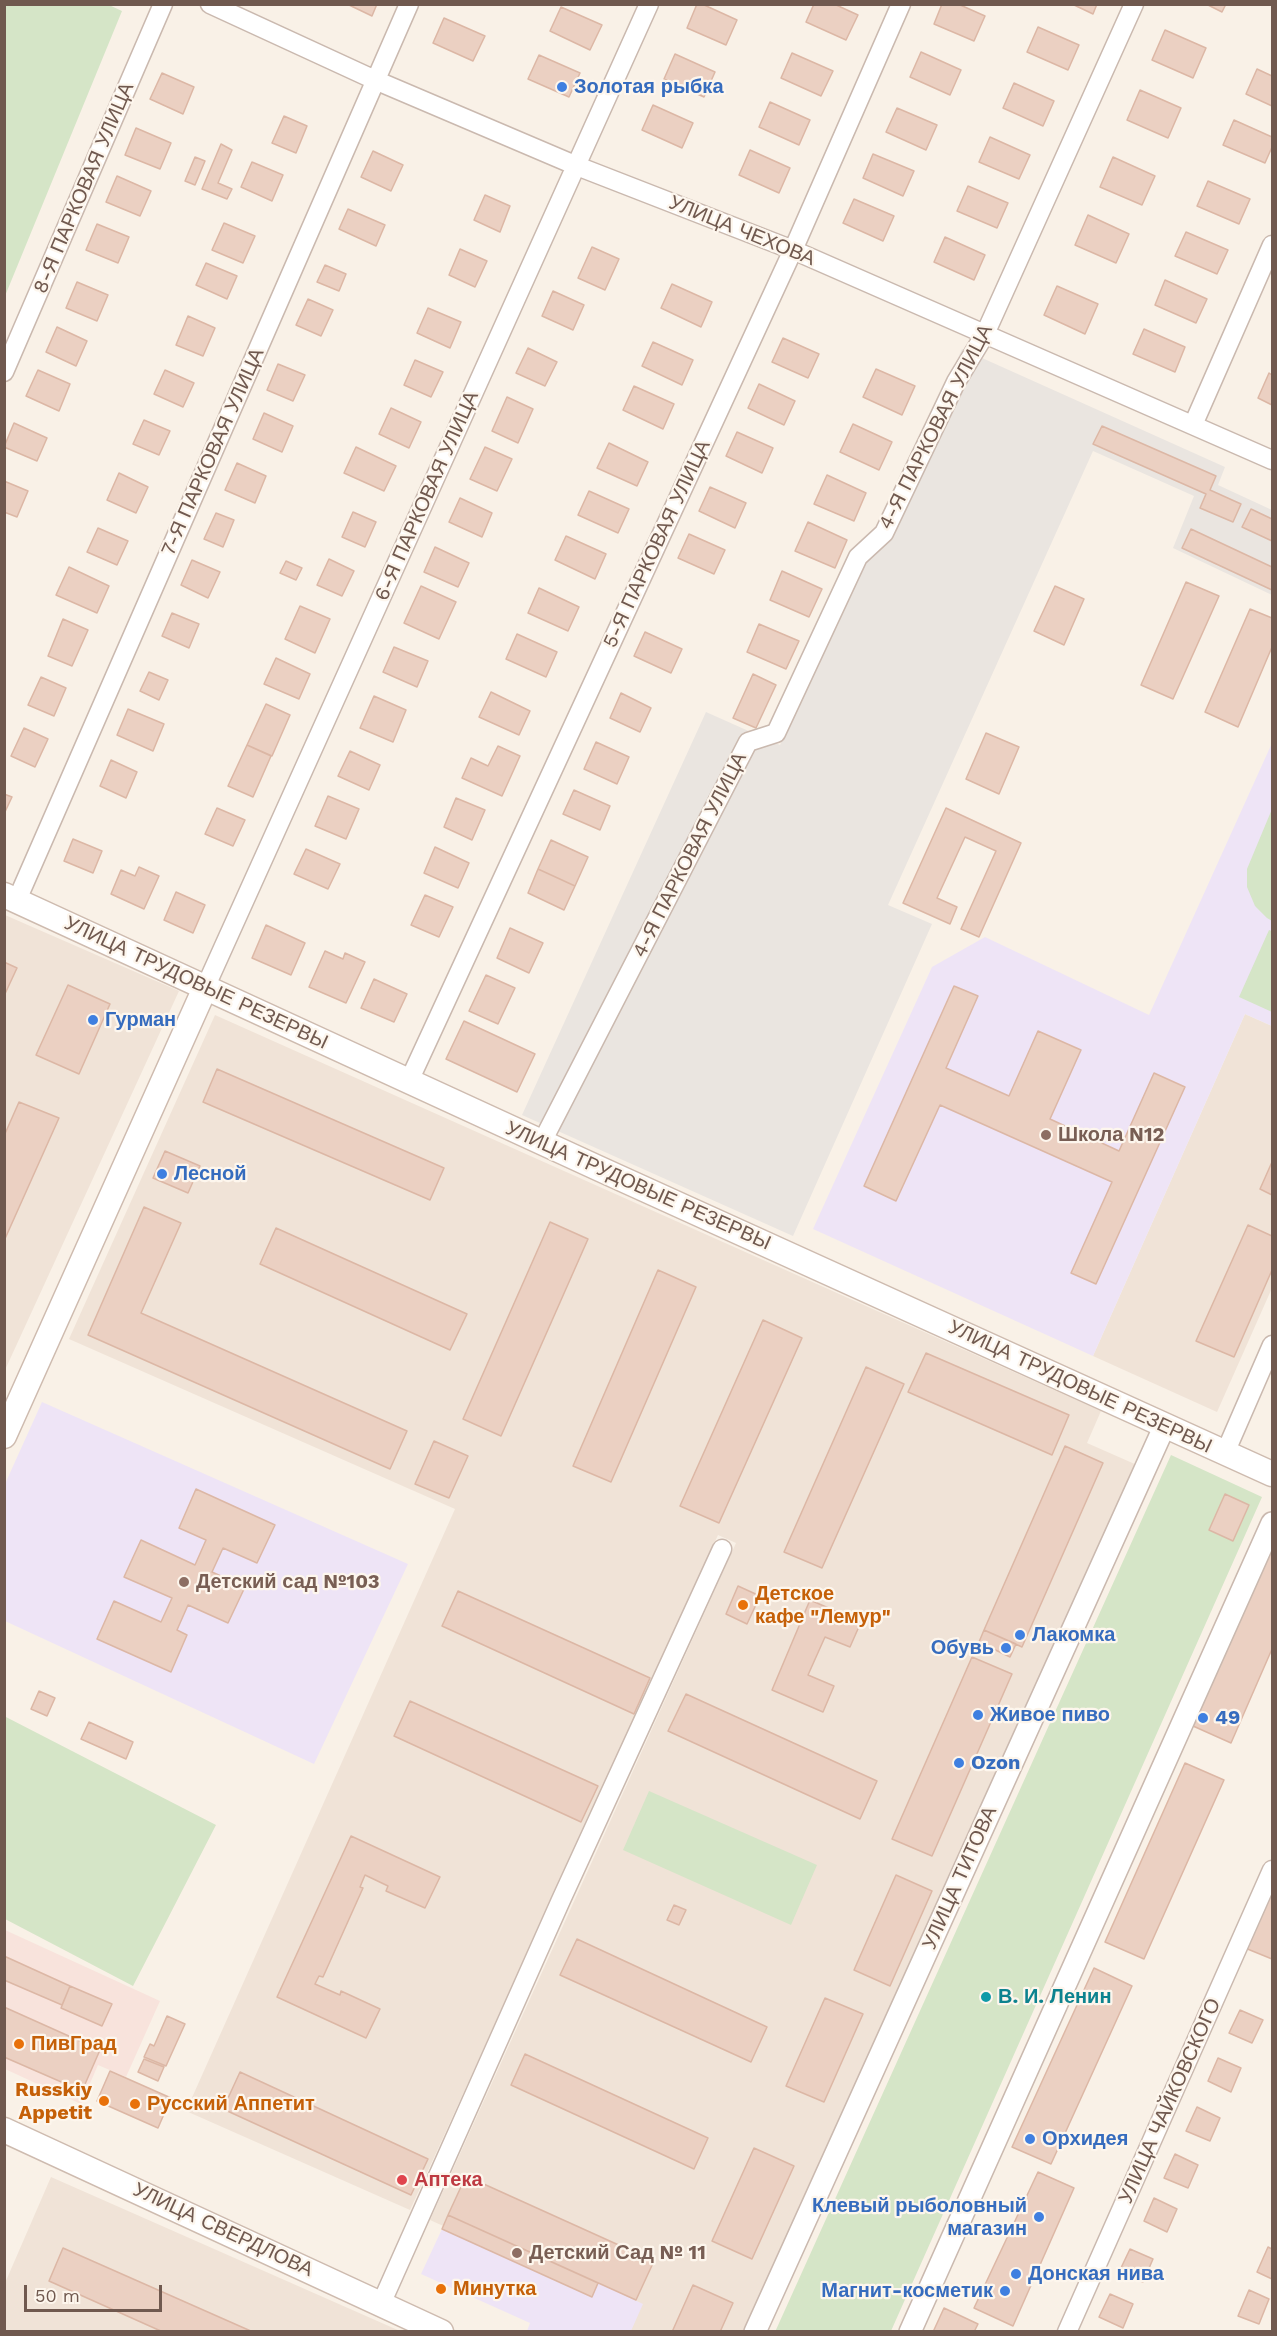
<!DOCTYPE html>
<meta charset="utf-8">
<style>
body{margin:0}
#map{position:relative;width:1277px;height:2336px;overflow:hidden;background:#f9f1e7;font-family:"Work Sans",sans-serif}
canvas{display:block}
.frame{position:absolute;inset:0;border:6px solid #70594f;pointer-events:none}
.scale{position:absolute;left:24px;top:2285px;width:138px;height:27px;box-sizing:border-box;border:3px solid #70594f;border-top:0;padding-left:8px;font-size:18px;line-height:21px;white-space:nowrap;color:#70594f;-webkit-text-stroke:4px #fdf6ed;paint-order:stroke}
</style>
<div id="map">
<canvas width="1277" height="2336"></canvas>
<div class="frame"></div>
<div class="scale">50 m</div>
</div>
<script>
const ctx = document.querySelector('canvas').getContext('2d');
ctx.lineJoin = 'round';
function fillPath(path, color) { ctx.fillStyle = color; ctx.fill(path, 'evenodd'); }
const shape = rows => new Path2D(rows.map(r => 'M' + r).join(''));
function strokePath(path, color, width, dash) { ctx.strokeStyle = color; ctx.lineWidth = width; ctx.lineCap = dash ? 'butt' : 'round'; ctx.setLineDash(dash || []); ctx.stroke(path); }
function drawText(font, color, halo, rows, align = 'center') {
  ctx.font = font + ' "Work Sans",sans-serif'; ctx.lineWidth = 4.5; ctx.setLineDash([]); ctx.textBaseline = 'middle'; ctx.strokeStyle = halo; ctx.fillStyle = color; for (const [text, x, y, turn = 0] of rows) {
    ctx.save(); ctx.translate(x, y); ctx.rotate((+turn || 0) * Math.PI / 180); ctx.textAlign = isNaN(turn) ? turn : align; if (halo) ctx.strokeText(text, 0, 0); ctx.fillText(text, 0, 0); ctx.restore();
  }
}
const residential = shape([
 [5,915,179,991,5,1370],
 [1245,1014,1272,1026,1272,1288,1217,1412,1093,1356],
 [215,1015,1101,1411,1087,1443,1137,1465,746,2331,630,2331,638,2314,430,2220,736,1543,718,1535,410,2210,186,2111,455,1509,69,1339],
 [51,2177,400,2331,5,2332,5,2283]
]);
const commercial = shape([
 [5,1930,160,2001,126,2077,98,2065,81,2104,5,2069]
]);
const industrial = shape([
 [962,349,1225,467,1218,485,1272,510,1272,595,1173,548,1194,496,1093,451,888,905,932,924,793,1236,522,1115,706,712,780,745]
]);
const education = shape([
 [1272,743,1272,1026,1245,1014,1093,1356,813,1229,932,967,985,937,1149,1015],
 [42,1402,408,1564,314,1764,5,1621,5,1484],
 [442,2229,591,2297,598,2283,643,2304,631,2331,527,2331,530,2323,421,2274]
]);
const green = shape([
 [5,4,109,5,122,11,5,296],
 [1272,809,1272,921,1267,918,1255,906,1247,887,1247,869],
 [1269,930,1272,931,1272,1012,1239,997],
 [1171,1455,1262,1497,891,2331,775,2332],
 [4,1716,216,1825,133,1986,5,1919],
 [649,1791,817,1865,791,1925,623,1850]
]);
const building = shape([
 [347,4,377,4,372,16,347,4],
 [697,4,702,4,737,20,726,45,687,28,697,4],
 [814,4,834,4,858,15,846,40,806,22,814,4],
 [942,4,958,4,985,16,974,41,934,24,942,4],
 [1072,4,1097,4,1093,14,1072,4],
 [1206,4,1226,4,1222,12,1206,4],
 [561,7,602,25,590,50,550,31,561,7],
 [444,18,485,36,473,61,433,43,444,18],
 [1038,27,1079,45,1068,70,1027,52,1038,27],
 [1165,30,1206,48,1193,78,1152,60,1165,30],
 [921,52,961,70,950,95,910,77,921,52],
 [792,53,833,71,821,96,781,78,792,53],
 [675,54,715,72,704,97,664,79,675,54],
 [539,55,580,73,569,97,528,79,539,55],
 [1257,69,1272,76,1272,106,1246,94,1257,69],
 [162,73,194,87,183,114,150,99,162,73],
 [1014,83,1054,101,1043,126,1003,108,1014,83],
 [1140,90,1181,108,1168,138,1127,120,1140,90],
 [770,102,810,120,799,145,759,127,770,102],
 [653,105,693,123,682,148,642,130,653,105],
 [897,108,937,125,926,150,886,132,897,108],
 [284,116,307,126,296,153,272,143,284,116],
 [1234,120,1272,137,1272,147,1265,163,1223,145,1234,120],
 [136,128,171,143,160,169,125,155,136,128],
 [990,137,1030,155,1019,179,979,162,990,137],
 [221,144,232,150,218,183,232,189,227,199,202,189,221,144],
 [750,150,790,168,779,193,739,175,750,150],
 [373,151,403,165,391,191,361,177,373,151],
 [873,154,914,171,903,196,863,178,873,154],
 [195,157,205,161,195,185,185,181,195,157],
 [1113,157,1155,176,1142,205,1100,187,1113,157],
 [252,162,283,175,272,201,241,187,252,162],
 [117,176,151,191,140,216,106,202,117,176],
 [1208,181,1250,199,1239,224,1197,206,1208,181],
 [968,186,1008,203,997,228,957,211,968,186],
 [485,195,510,206,500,232,474,220,485,195],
 [854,199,894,216,883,241,843,223,854,199],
 [348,209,385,225,376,246,339,229,348,209],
 [1088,215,1129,234,1116,263,1075,245,1088,215],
 [224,223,255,236,243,263,212,250,224,223],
 [97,224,129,237,118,263,86,250,97,224],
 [1186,232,1228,250,1217,274,1175,256,1186,232],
 [945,237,985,255,974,280,934,262,945,237],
 [592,247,619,259,605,290,578,278,592,247],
 [460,249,487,261,475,287,449,275,460,249],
 [206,263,237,276,227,299,196,285,206,263],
 [325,265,346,274,339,291,317,282,325,265],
 [1165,280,1207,299,1196,323,1155,305,1165,280],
 [77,282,108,295,97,321,66,308,77,282],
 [672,284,712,302,701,327,661,308,672,284],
 [1057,286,1098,304,1085,334,1044,315,1057,286],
 [553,291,584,305,573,330,542,316,553,291],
 [308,299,333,310,321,336,296,325,308,299],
 [428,308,461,322,450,348,417,333,428,308],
 [188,316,215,328,203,356,176,345,188,316],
 [57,327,87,341,76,366,46,352,57,327],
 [1144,329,1185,347,1175,372,1133,354,1144,329],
 [783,338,819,354,808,378,772,362,783,338],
 [653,342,693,360,682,385,642,366,653,342],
 [528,348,557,362,545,386,516,373,528,348],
 [415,360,443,372,431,397,404,385,415,360],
 [278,364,305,375,293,401,267,390,278,364],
 [876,369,915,386,902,415,863,397,876,369],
 [38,370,70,384,59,411,26,396,38,370],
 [165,370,194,383,183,407,154,394,165,370],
 [1269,373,1272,375,1272,405,1258,398,1269,373],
 [759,384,795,401,784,425,748,408,759,384],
 [634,386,674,404,663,429,623,410,634,386],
 [507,397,533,409,518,443,492,431,507,397],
 [391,408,421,422,409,448,379,434,391,408],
 [264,413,293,426,282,452,253,439,264,413],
 [144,420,170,431,159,455,133,444,144,420],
 [14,423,47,438,37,461,4,447,14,423],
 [853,424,892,442,879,470,840,452,853,424],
 [1102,426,1216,476,1210,490,1241,504,1233,522,1200,508,1206,494,1093,444,1102,426],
 [737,432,773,448,762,473,726,456,737,432],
 [609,443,648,462,637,486,597,468,609,443],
 [356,447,396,466,384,491,344,473,356,447],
 [485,447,512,459,497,491,470,479,485,447],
 [237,463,266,476,255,503,225,490,237,463],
 [119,473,148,487,136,513,107,500,119,473],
 [827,475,866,493,854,521,814,504,827,475],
 [4,481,28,491,17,517,4,512,4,481],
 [710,487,746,503,735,528,699,511,710,487],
 [589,491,629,509,618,533,578,515,589,491],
 [460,498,492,513,482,537,449,522,460,498],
 [1251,509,1272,519,1272,541,1242,527,1251,509],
 [353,512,376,522,365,547,342,537,353,512],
 [216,513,234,520,223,547,204,539,216,513],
 [808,522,847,540,835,568,795,551,808,522],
 [98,528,128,541,117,565,87,552,98,528],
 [1191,529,1272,567,1272,590,1182,548,1191,529],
 [689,534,725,550,714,574,678,558,689,534],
 [566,536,606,554,595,579,555,560,566,536],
 [435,547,469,563,458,587,424,572,435,547],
 [329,559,354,571,342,596,317,585,329,559],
 [192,560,220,572,208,598,181,585,192,560],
 [286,561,302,568,296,580,280,573,286,561],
 [69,567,109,586,97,613,56,595,69,567],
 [782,571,822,589,809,617,770,600,782,571],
 [1186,582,1219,596,1173,699,1141,685,1186,582],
 [421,586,456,602,439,639,404,623,421,586],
 [1055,586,1084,599,1064,645,1034,631,1055,586],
 [539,588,579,607,568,631,528,613,539,588],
 [300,606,330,619,315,653,285,639,300,606],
 [1250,609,1272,618,1272,647,1238,727,1205,712,1250,609],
 [172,613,199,624,189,648,162,636,172,613],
 [63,619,88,630,72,666,48,656,63,619],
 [759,624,799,641,786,669,747,652,759,624],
 [645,632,682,649,671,673,634,656,645,632],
 [517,634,557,652,546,677,506,659,517,634],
 [394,647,428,661,417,687,383,672,394,647],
 [276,658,310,674,299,699,264,684,276,658],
 [149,672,168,680,159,700,140,691,149,672],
 [753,674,776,685,756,728,733,718,753,674],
 [41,677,66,688,54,716,28,705,41,677],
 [491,692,530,711,519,735,479,717,491,692],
 [621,693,651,708,640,732,610,718,621,693],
 [374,696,406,710,393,742,360,728,374,696],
 [266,704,290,715,272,756,247,745,266,704],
 [128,709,164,724,153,751,117,735,128,709],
 [24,728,48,739,35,767,11,756,24,728],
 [986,733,1019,747,999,794,966,779,986,733],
 [596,742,629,757,617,784,584,769,596,742],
 [247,745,271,756,253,797,228,786,247,745],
 [498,746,520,756,502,796,462,778,471,758,488,766,498,746],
 [350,751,380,765,369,790,338,776,350,751],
 [111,760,137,772,126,798,100,786,111,760],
 [574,790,610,806,600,830,563,814,574,790],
 [4,794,12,797,4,814,4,794],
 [328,796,359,809,346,839,315,826,328,796],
 [456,798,485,810,472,840,444,827,456,798],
 [217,808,245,820,233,846,205,834,217,808],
 [946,808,1021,843,979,937,961,929,996,851,965,837,937,898,957,907,950,924,903,903,946,808],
 [73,839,102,851,93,873,64,861,73,839],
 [551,840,588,857,575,886,538,869,551,840],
 [435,847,469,863,458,888,424,873,435,847],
 [306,849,340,864,328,889,294,874,306,849],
 [139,867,159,876,144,909,111,894,121,870,135,876,139,867],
 [538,869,575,886,564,910,528,893,538,869],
 [176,892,205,905,193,933,164,920,176,892],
 [425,895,453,907,439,937,411,925,425,895],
 [266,925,305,943,291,975,252,958,266,925],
 [510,928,543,943,529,973,497,958,510,928],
 [325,951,343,959,345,953,365,962,346,1003,309,987,325,951],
 [4,962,17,968,4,996,4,962],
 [486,975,515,988,498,1024,469,1011,486,975],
 [374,979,407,994,394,1022,361,1008,374,979],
 [68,985,110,1004,79,1074,36,1055,68,985],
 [954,986,978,996,946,1068,1009,1096,1038,1031,1081,1050,1050,1119,1119,1151,1154,1073,1185,1087,1096,1284,1071,1273,1112,1182,940,1105,896,1201,864,1186,954,986],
 [464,1021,535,1054,517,1092,446,1059,464,1021],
 [217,1069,444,1168,430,1200,203,1102,217,1069],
 [19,1102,59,1118,4,1241,4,1136,19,1102],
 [165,1151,200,1166,188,1193,153,1178,165,1151],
 [1272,1162,1272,1195,1260,1189,1272,1162],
 [144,1207,181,1223,141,1313,407,1431,390,1469,88,1335,144,1207],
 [550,1222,588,1239,501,1436,463,1419,550,1222],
 [1248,1225,1272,1236,1272,1270,1234,1357,1196,1341,1248,1225],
 [276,1228,467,1314,450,1350,260,1264,276,1228],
 [658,1270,696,1287,611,1482,573,1466,658,1270],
 [763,1320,802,1338,719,1523,680,1506,763,1320],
 [926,1353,1069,1415,1052,1455,908,1392,926,1353],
 [866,1367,904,1384,822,1568,784,1552,866,1367],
 [434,1441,468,1456,449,1498,415,1484,434,1441],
 [1065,1446,1103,1463,1022,1647,984,1630,1065,1446],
 [196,1489,275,1525,257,1563,223,1548,212,1572,245,1587,228,1623,188,1605,177,1630,187,1635,171,1672,97,1639,114,1601,161,1622,172,1598,124,1577,141,1540,195,1565,206,1540,179,1528,196,1489],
 [1225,1494,1249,1505,1233,1541,1209,1530,1225,1494],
 [1272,1547,1272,1649,1231,1743,1193,1726,1272,1547],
 [738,1586,760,1596,747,1624,726,1614,738,1586],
 [458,1591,650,1678,634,1714,442,1626,458,1591],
 [810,1600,861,1622,850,1647,825,1637,808,1675,834,1686,823,1712,772,1690,810,1600],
 [984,1630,1016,1644,1010,1657,979,1642,984,1630],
 [972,1657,1012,1674,932,1856,892,1839,972,1657],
 [39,1691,55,1698,47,1716,31,1709,39,1691],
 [686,1694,877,1781,860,1819,668,1731,686,1694],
 [410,1701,598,1786,581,1822,394,1736,410,1701],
 [89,1722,133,1742,126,1759,81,1739,89,1722],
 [1185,1763,1224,1780,1144,1959,1105,1942,1185,1763],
 [351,1836,440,1877,425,1908,386,1891,388,1886,365,1875,360,1887,363,1888,323,1977,319,1976,315,1984,340,1995,341,1991,380,2009,366,2038,277,1997,351,1836],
 [896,1875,932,1891,890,1986,854,1970,896,1875],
 [1270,1890,1272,1892,1272,1959,1245,1948,1270,1890],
 [674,1905,686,1910,679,1925,667,1920,674,1905],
 [577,1939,767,2027,751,2062,560,1975,577,1939],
 [4,1956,70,1986,62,2005,4,1980,4,1956],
 [1094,1968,1132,1986,1051,2164,1012,2147,1094,1968],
 [70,1986,112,2004,102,2026,61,2008,70,1986],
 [825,1998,863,2014,824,2102,786,2086,825,1998],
 [4,2007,100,2050,82,2091,4,2057,4,2007],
 [1240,2010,1263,2020,1252,2043,1229,2033,1240,2010],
 [167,2016,185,2024,166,2066,144,2057,150,2044,154,2046,167,2016],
 [525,2054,708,2138,694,2169,511,2085,525,2054],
 [1218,2058,1241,2068,1231,2092,1208,2081,1218,2058],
 [144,2059,164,2067,158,2081,138,2072,144,2059],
 [110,2071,171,2098,158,2128,97,2101,110,2071],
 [240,2072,428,2159,411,2195,223,2109,240,2072],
 [1197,2107,1220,2118,1210,2141,1186,2131,1197,2107],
 [754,2148,794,2166,752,2259,712,2241,754,2148],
 [1175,2154,1198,2165,1188,2188,1164,2178,1175,2154],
 [1038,2172,1074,2188,1013,2326,974,2308,1038,2172],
 [466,2176,654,2261,636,2300,448,2215,466,2176],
 [1154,2198,1177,2209,1167,2232,1144,2221,1154,2198],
 [448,2215,598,2283,592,2297,442,2229,448,2215],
 [1268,2247,1272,2249,1272,2279,1257,2272,1268,2247],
 [63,2248,253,2332,163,2332,49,2281,63,2248],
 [1130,2249,1153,2259,1143,2282,1119,2272,1130,2249],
 [693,2285,733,2303,720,2332,672,2332,693,2285],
 [1249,2290,1269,2299,1259,2324,1238,2316,1249,2290],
 [1110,2294,1133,2304,1123,2328,1099,2317,1110,2294],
 [944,2308,978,2324,974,2332,933,2332,944,2308]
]);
const minor = shape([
 [210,4,375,80,577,166,793,250,1272,460],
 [4,372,163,4],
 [1193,425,1272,245],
 [17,900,409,4],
 [205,988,649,4],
 [409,1081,793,250,901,4],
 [542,1142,748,742,776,733,858,557,884,533,956,382,985,334,1134,4],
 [1225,1453,1272,1345],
 [381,2304,561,1900,722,1549],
 [1067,2332,1272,1870]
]);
const tertiary = shape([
 [755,2332,1165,1425],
 [910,2332,1272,1523]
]);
const secondary = shape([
 [4,895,600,1169,1272,1474],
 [4,1436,205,988],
 [4,2130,441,2332]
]);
const markers = [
 [562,87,6,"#3f7fe0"],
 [93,1020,6,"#3f7fe0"],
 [1046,1135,6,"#8d6e63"],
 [162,1174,6,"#3f7fe0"],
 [184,1582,6,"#8d6e63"],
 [743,1605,6,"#e8710a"],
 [1020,1635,6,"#3f7fe0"],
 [1006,1648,6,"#3f7fe0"],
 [978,1715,6,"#3f7fe0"],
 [1203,1718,6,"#3f7fe0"],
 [959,1763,6,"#3f7fe0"],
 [986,1997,6,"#0f9aa8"],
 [19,2044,6,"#e8710a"],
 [104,2101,6,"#e8710a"],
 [135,2104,6,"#e8710a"],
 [1030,2139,6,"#3f7fe0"],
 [402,2180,6,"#e0444e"],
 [1039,2217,6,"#3f7fe0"],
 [517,2253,6,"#8d6e63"],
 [1016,2274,6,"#3f7fe0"],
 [441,2289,6,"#e8710a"],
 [1005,2291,6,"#3f7fe0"]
];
const shopNames = [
 ["Золотая рыбка",574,87],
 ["Гурман",105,1020],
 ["Лесной",174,1174],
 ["Лакомка",1032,1635],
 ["Обувь",994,1648,"right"],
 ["Живое пиво",990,1715],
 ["49",1215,1718],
 ["Ozon",971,1763],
 ["Орхидея",1042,2139],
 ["Клевый рыболовный",1027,2206,"right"],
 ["магазин",1027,2229,"right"],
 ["Донская нива",1028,2274],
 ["Магнит-косметик",993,2291,"right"]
];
const streetNames = [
 ["8-Я ПАРКОВАЯ УЛИЦА",84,188,-67],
 ["УЛИЦА ЧЕХОВА",742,231,22],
 ["4-Я ПАРКОВАЯ УЛИЦА",936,427,-63],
 ["7-Я ПАРКОВАЯ УЛИЦА",213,452,-66],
 ["6-Я ПАРКОВАЯ УЛИЦА",427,496,-66],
 ["5-Я ПАРКОВАЯ УЛИЦА",657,544,-65],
 ["4-Я ПАРКОВАЯ УЛИЦА",690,855,-63],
 ["УЛИЦА ТРУДОВЫЕ РЕЗЕРВЫ",196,983,25],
 ["УЛИЦА ТРУДОВЫЕ РЕЗЕРВЫ",638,1186,24],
 ["УЛИЦА ТРУДОВЫЕ РЕЗЕРВЫ",1080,1387,25],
 ["УЛИЦА ТИТОВА",960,1878,-66],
 ["УЛИЦА ЧАЙКОВСКОГО",1170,2101,-66],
 ["УЛИЦА СВЕРДЛОВА",223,2230,25]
];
const educationNames = [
 ["Школа N12",1058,1135],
 ["Детский сад №103",196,1582],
 ["Детский Сад № 11",529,2253]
];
const foodNames = [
 ["Детское",755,1594],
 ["кафе \"Лемур\"",755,1617],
 ["ПивГрад",31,2044],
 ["Russkiy",92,2090,"right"],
 ["Appetit",92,2113,"right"],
 ["Русский Аппетит",147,2104],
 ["Минутка",453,2289]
];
const cultureNames = [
 ["В. И. Ленин",998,1997]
];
const healthNames = [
 ["Аптека",414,2180]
];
fillPath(residential, '#f0e3d7');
fillPath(commercial, '#f8e3dc');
fillPath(industrial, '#eae5e0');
fillPath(education, '#eee4f6');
fillPath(green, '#d5e5c7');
fillPath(building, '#ebd0c2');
strokePath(building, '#dcb7a5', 1.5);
strokePath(minor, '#cab9af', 21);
strokePath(tertiary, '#cab9af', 24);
strokePath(secondary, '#cebbaf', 27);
strokePath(minor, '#fff', 18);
strokePath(tertiary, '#fff', 21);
strokePath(secondary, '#fff', 24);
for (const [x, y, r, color] of markers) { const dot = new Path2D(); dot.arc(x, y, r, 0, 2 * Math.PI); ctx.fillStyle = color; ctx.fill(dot); strokePath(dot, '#fdf6ed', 2); }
drawText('bold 20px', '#366cbe', '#fdf6ed', shopNames, 'left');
drawText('20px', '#70594f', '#fdf6ed', streetNames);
drawText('bold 20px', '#785e54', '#fdf6ed', educationNames, 'left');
drawText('bold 20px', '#c56008', '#fdf6ed', foodNames, 'left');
drawText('bold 20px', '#0d838f', '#fdf6ed', cultureNames, 'left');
drawText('bold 20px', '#be3a42', '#fdf6ed', healthNames, 'left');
</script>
